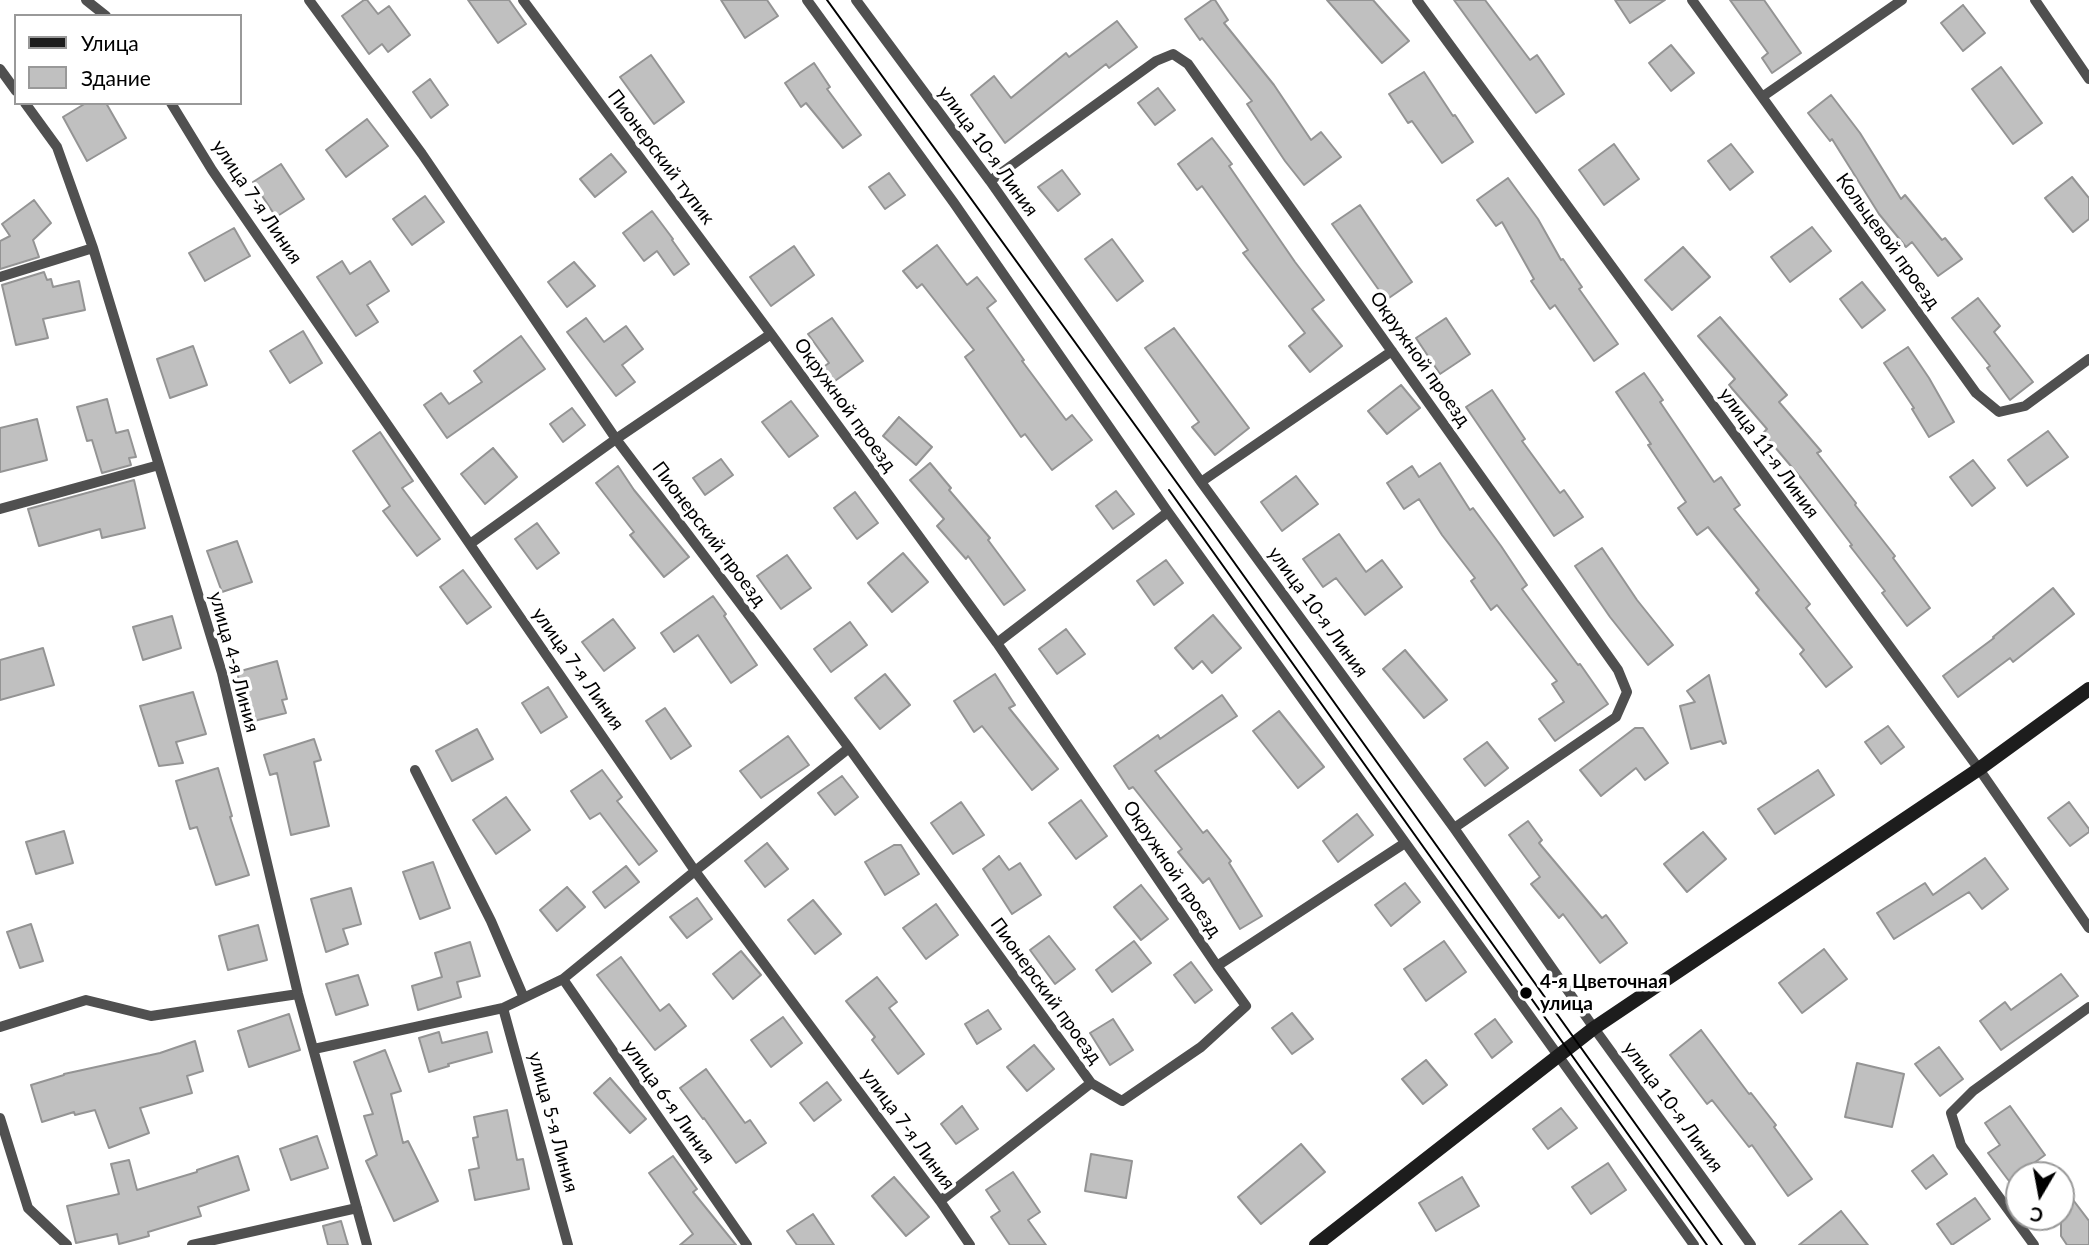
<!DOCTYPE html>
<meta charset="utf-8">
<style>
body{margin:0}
#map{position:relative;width:2089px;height:1245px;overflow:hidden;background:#fff;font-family:Lato,sans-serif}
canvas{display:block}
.legend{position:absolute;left:14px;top:14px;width:228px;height:91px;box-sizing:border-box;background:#fff;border:2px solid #999;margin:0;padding:9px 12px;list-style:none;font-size:21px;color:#000}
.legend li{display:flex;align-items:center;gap:14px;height:35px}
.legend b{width:35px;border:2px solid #999}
.north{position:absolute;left:2005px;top:1161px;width:70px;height:70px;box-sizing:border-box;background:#fff;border:2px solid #999;border-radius:50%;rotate:190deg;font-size:19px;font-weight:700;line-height:28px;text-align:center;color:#000}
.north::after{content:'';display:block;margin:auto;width:24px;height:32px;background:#000;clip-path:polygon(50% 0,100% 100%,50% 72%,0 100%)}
</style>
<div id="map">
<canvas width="2089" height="1245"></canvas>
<ul class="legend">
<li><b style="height:9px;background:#1d1d1d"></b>Улица</li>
<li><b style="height:19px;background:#c0c0c0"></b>Здание</li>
</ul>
<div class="north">С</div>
</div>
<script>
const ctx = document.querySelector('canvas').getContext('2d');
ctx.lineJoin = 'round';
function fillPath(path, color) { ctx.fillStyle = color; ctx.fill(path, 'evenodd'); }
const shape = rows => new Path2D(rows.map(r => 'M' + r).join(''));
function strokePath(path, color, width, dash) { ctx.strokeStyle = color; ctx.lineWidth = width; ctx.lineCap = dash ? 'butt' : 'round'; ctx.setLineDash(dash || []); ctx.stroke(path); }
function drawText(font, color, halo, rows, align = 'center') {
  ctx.font = font + ' Lato,sans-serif'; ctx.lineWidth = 7; ctx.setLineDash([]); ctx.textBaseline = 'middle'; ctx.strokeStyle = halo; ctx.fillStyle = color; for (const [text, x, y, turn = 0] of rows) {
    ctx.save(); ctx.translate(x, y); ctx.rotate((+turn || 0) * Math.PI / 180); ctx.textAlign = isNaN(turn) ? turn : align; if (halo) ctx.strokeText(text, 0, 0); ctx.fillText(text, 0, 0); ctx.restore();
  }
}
const building = shape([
 [364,0,367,0,378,14,389,6,410,35,388,52,382,44,369,54,342,16,364,0],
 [468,0,509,0,526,24,498,43,468,0],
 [721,0,767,0,778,16,745,38,721,0],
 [1212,0,1215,0,1228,20,1224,23,1274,85,1311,140,1321,132,1341,157,1304,185,1285,161,1247,104,1252,101,1202,38,1200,40,1185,19,1212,0],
 [1327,0,1373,0,1409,41,1382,63,1327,0],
 [1454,0,1485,0,1530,60,1537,55,1564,94,1536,113,1454,0],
 [1615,0,1665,0,1630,23,1615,0],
 [1730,0,1764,0,1801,53,1772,73,1762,58,1768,53,1730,0],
 [1963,5,1985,33,1963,51,1941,23,1963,5],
 [1117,21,1137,47,1109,68,1106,64,1005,143,971,95,994,76,1011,98,1066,53,1069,57,1117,21],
 [1671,45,1694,73,1671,91,1649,63,1671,45],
 [651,55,684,102,654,124,620,77,651,55],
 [814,63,830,87,827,89,861,135,843,148,806,103,801,107,785,83,814,63],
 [2001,67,2042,123,2013,144,1972,89,2001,67],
 [1424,72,1453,116,1455,115,1473,142,1442,163,1412,121,1408,123,1389,94,1424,72],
 [430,79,448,105,431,118,413,92,430,79],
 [1158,88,1175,110,1155,125,1138,103,1158,88],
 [1831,95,1860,133,1901,199,1905,195,1942,240,1945,238,1962,259,1938,276,1912,242,1906,247,1879,214,1832,139,1830,141,1808,113,1831,95],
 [86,103,106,103,126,138,87,161,63,117,86,103],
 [367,119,388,146,346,177,326,150,367,119],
 [1212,138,1232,164,1229,166,1295,262,1324,300,1312,309,1342,346,1310,372,1289,346,1305,333,1243,253,1248,250,1202,186,1197,190,1178,164,1212,138],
 [1614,144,1639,179,1604,205,1579,170,1614,144],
 [1731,144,1753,172,1730,190,1708,161,1731,144],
 [611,154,626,172,595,197,580,179,611,154],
 [281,164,304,199,276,217,253,182,281,164],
 [1062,170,1080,194,1058,211,1038,187,1062,170],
 [889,173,905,195,885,209,869,187,889,173],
 [2072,177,2089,198,2089,219,2073,232,2045,198,2072,177],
 [1508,178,1538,219,1561,260,1563,259,1582,287,1579,289,1618,344,1594,361,1555,305,1550,309,1531,281,1534,279,1502,222,1496,226,1477,200,1508,178],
 [425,196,444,222,412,245,393,219,425,196],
 [34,200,51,223,33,240,39,257,0,269,0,241,10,236,2,224,34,200],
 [1360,205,1412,282,1386,300,1332,224,1360,205],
 [652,211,673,239,672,240,689,264,674,275,657,251,644,261,623,233,652,211],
 [1812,227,1831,251,1790,282,1771,257,1812,227],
 [234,228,250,256,205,281,189,253,234,228],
 [1112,239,1143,281,1117,301,1085,259,1112,239],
 [937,245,967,285,977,277,996,301,987,308,1024,360,1022,361,1066,420,1072,415,1092,440,1052,470,1025,434,1021,437,965,357,974,350,922,284,917,288,903,271,937,245],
 [794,246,814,275,771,306,750,277,794,246],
 [1683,247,1710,277,1672,310,1645,280,1683,247],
 [342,261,350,274,370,261,389,291,367,305,378,322,356,336,317,277,342,261],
 [574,262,595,286,567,307,548,282,574,262],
 [44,272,47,280,51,279,53,287,79,281,85,310,43,319,48,338,16,345,2,285,44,272],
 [1862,282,1885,310,1862,328,1840,299,1862,282],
 [1978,298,2000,326,1994,332,2033,382,2010,400,1987,368,1990,366,1952,318,1978,298],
 [1720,317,1787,395,1779,402,1821,451,1817,453,1856,503,1855,505,1895,556,1893,558,1930,608,1907,626,1882,593,1885,591,1850,546,1852,545,1801,478,1763,433,1767,429,1729,385,1735,379,1698,336,1720,317],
 [586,318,604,342,626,326,643,349,622,365,635,382,616,396,567,332,586,318],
 [832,318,863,361,832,383,822,368,829,363,808,334,832,318],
 [1446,318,1470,354,1440,374,1416,338,1446,318],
 [1174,328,1249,428,1215,455,1192,427,1199,422,1145,348,1174,328],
 [303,331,322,363,290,383,270,351,303,331],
 [521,336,545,369,447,438,424,405,441,393,449,404,482,382,474,371,521,336],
 [193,346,207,385,170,398,157,359,193,346],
 [1908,347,1929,378,1954,422,1929,437,1912,409,1914,408,1884,363,1908,347],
 [1644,373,1663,400,1660,402,1714,482,1721,477,1740,505,1734,509,1810,604,1806,608,1852,667,1826,687,1800,654,1804,650,1756,593,1759,590,1708,527,1697,535,1678,508,1686,502,1648,445,1651,444,1616,392,1644,373],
 [1401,385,1420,408,1387,434,1368,411,1401,385],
 [1492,390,1525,439,1522,441,1560,493,1564,490,1583,517,1554,536,1466,407,1492,390],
 [107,399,116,433,128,430,136,457,129,458,131,465,102,473,92,440,87,441,77,407,107,399],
 [791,401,818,436,789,457,762,422,791,401],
 [572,408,585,425,563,442,550,424,572,408],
 [899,417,932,447,916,465,883,436,899,417],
 [37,419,47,460,0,472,0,428,37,419],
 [2048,431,2068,457,2027,486,2008,460,2048,431],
 [380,432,413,481,402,488,440,539,417,556,383,511,390,506,353,451,380,432],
 [493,448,517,477,485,504,461,474,493,448],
 [721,459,733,475,705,495,693,478,721,459],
 [1973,460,1995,488,1972,506,1950,477,1973,460],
 [930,463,951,488,949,490,990,538,988,540,1025,590,1004,605,968,556,966,559,937,526,944,519,910,480,930,463],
 [1440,463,1470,510,1473,508,1501,546,1527,585,1522,589,1578,665,1580,664,1608,704,1555,741,1539,719,1564,702,1552,684,1557,681,1497,605,1491,610,1471,581,1475,578,1442,535,1419,499,1404,509,1387,483,1412,466,1419,477,1440,463],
 [618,466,634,490,689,557,664,577,630,535,634,532,596,483,618,466],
 [1296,476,1318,504,1282,531,1261,502,1296,476],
 [134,480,145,528,102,538,100,529,39,546,28,509,134,480],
 [1116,491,1134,514,1113,529,1096,506,1116,491],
 [855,492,878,523,857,539,834,508,855,492],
 [537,523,559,553,537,569,515,539,537,523],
 [1339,534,1366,572,1382,560,1402,587,1365,615,1336,578,1323,587,1303,559,1339,534],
 [237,541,252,582,222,592,207,551,237,541],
 [1602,548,1637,600,1673,645,1648,665,1610,617,1575,566,1602,548],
 [903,553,928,582,892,612,868,583,903,553],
 [787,555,811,588,781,609,757,576,787,555],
 [1166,560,1183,583,1154,605,1137,581,1166,560],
 [463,570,491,607,467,624,440,587,463,570],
 [2053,588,2074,614,2013,662,2010,658,1958,697,1943,676,1994,638,1993,637,2053,588],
 [713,596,726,614,724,616,757,665,731,683,698,635,674,652,661,633,713,596],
 [1213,615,1241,648,1212,673,1202,661,1193,669,1175,648,1213,615],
 [172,616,181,648,143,660,133,627,172,616],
 [613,619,635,648,604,671,582,642,613,619],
 [850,622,867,645,831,672,814,649,850,622],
 [1066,629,1085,654,1057,674,1039,649,1066,629],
 [43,648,54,685,0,700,0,660,43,648],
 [1405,650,1447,700,1424,718,1383,669,1405,650],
 [277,661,287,699,282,700,286,713,254,721,250,708,246,709,237,672,277,661],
 [885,674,910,705,880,729,855,698,885,674],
 [995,674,1015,705,1009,708,1058,769,1032,790,982,726,974,732,954,701,995,674],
 [1709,675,1726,743,1723,744,1721,741,1691,749,1680,706,1695,702,1687,691,1709,675],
 [548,687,567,717,541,733,522,703,548,687],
 [193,692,206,734,176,742,183,763,159,766,140,706,193,692],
 [1222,695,1237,716,1155,771,1203,833,1207,830,1231,861,1229,863,1262,916,1240,929,1209,878,1203,883,1178,852,1182,849,1133,787,1129,789,1114,766,1158,735,1160,739,1222,695],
 [665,708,691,746,671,759,646,721,665,708],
 [1279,711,1324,767,1298,788,1253,731,1279,711],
 [1888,726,1904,747,1881,764,1865,742,1888,726],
 [1635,728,1643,728,1668,763,1645,780,1636,768,1601,796,1580,770,1635,728],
 [477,729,493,759,452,781,436,751,477,729],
 [788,736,809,765,761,798,740,771,788,736],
 [314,739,321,760,314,762,329,826,291,835,277,773,270,775,264,755,314,739],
 [1487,742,1508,768,1485,786,1464,759,1487,742],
 [218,768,232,816,230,817,249,875,216,885,197,827,190,829,176,781,218,768],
 [602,770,622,797,617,801,657,851,639,865,600,813,590,819,571,791,602,770],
 [1818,770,1834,795,1775,834,1758,809,1818,770],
 [842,776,858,797,835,815,818,793,842,776],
 [506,797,530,830,496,854,473,820,506,797],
 [1081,800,1107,836,1076,859,1049,823,1081,800],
 [961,802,984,835,953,854,931,823,961,802],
 [2069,802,2089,829,2089,832,2070,846,2048,818,2069,802],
 [1357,814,1373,835,1338,862,1323,841,1357,814],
 [1528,821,1542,840,1539,843,1602,918,1606,915,1627,943,1600,963,1563,914,1559,918,1531,884,1540,877,1509,835,1528,821],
 [64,831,73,863,36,874,26,842,64,831],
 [1703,832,1726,859,1687,892,1664,864,1703,832],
 [767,843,788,869,765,887,745,861,767,843],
 [894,845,901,845,919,874,885,895,865,862,894,845],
 [999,856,1009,870,1020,863,1041,895,1012,914,983,869,999,856],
 [1985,858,2008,889,1982,909,1969,892,1894,939,1877,913,1925,883,1933,895,1985,858],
 [433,862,450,908,420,919,403,872,433,862],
 [626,866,639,882,605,908,593,892,626,866],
 [1405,883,1420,902,1391,926,1375,905,1405,883],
 [1141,885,1168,919,1141,940,1114,907,1141,885],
 [567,887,585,907,557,931,540,910,567,887],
 [351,888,361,924,343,929,348,944,326,952,311,899,351,888],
 [697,898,712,919,687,938,670,917,697,898],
 [813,900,841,934,815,954,788,920,813,900],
 [936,904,958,935,926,959,903,928,936,904],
 [31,924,43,961,20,968,7,932,31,924],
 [258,925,267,960,228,970,219,936,258,925],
 [1049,936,1075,969,1055,984,1030,950,1049,936],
 [1134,941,1151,963,1112,992,1096,970,1134,941],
 [1444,941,1466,972,1426,1001,1404,969,1444,941],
 [470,942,480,976,457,982,461,997,418,1010,412,986,442,977,435,953,470,942],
 [1824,949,1847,979,1802,1013,1779,983,1824,949],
 [741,951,761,975,733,999,713,974,741,951],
 [621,957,660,1011,669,1004,686,1026,655,1050,597,975,621,957],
 [1191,962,1212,990,1195,1003,1174,975,1191,962],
 [2061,974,2078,996,2001,1050,1980,1021,2005,1002,2011,1010,2061,974],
 [358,975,368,1005,336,1015,326,984,358,975],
 [877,977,897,1002,889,1008,924,1054,898,1074,872,1040,875,1037,846,1001,877,977],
 [988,1010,1001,1029,977,1044,965,1024,988,1010],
 [1292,1013,1313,1039,1292,1054,1272,1028,1292,1013],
 [289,1014,300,1050,249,1067,238,1031,289,1014],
 [783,1017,802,1043,771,1067,751,1040,783,1017],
 [1113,1019,1133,1050,1110,1065,1090,1033,1113,1019],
 [1495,1019,1512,1042,1492,1058,1475,1034,1495,1019],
 [1701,1030,1749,1094,1751,1093,1776,1125,1774,1127,1812,1179,1788,1196,1752,1145,1749,1147,1712,1100,1707,1104,1670,1055,1701,1030],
 [439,1032,442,1043,487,1032,492,1052,448,1064,449,1066,429,1072,419,1038,439,1032],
 [195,1041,203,1071,187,1076,192,1093,140,1108,149,1133,109,1148,95,1110,75,1115,74,1112,42,1122,31,1085,64,1075,64,1074,160,1053,195,1041],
 [1034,1045,1054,1069,1027,1091,1007,1067,1034,1045],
 [1939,1047,1963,1079,1940,1096,1915,1064,1939,1047],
 [385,1050,401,1091,391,1094,403,1143,408,1141,438,1201,394,1221,366,1161,377,1155,364,1116,373,1114,354,1062,385,1050],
 [1426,1060,1447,1085,1423,1104,1402,1079,1426,1060],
 [1857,1063,1904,1074,1892,1127,1845,1117,1857,1063],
 [706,1069,745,1123,750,1120,766,1143,736,1163,704,1118,703,1119,680,1088,706,1069],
 [610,1078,646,1119,630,1133,594,1093,610,1078],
 [827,1082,841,1100,814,1121,800,1103,827,1082],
 [962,1106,978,1129,956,1144,941,1124,962,1106],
 [2010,1106,2045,1155,2009,1181,1988,1153,2000,1145,1985,1123,2010,1106],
 [1561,1108,1577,1128,1548,1149,1533,1129,1561,1108],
 [507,1110,517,1160,523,1159,529,1189,475,1200,469,1170,479,1168,473,1138,478,1137,474,1117,507,1110],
 [317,1136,328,1168,291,1180,280,1149,317,1136],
 [1301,1144,1325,1172,1261,1224,1238,1197,1301,1144],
 [1091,1154,1132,1161,1126,1198,1085,1191,1091,1154],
 [1933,1155,1947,1174,1926,1189,1912,1171,1933,1155],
 [238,1156,249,1190,198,1207,201,1216,148,1232,149,1236,119,1244,117,1234,76,1243,67,1206,119,1194,111,1164,129,1160,137,1190,197,1172,197,1170,238,1156],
 [673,1156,697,1189,693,1192,736,1245,680,1245,693,1234,649,1173,673,1156],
 [1608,1163,1626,1190,1591,1214,1572,1187,1608,1163],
 [1013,1172,1040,1212,1028,1220,1046,1245,1010,1245,991,1217,1000,1211,986,1190,1013,1172],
 [894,1177,929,1217,906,1236,872,1196,894,1177],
 [1462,1177,1479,1206,1436,1231,1419,1203,1462,1177],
 [2061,1184,2089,1221,2089,1245,2067,1245,2061,1236,2061,1184],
 [1975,1198,1990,1219,1952,1245,1937,1224,1975,1198],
 [1841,1211,1868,1245,1799,1245,1841,1211],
 [813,1214,834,1245,797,1245,787,1231,813,1214],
 [341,1221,348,1245,328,1245,323,1226,341,1221]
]);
const lane = shape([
 [86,0,106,16],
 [309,0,422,154,616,439,849,748,1091,1083],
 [523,0,771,334,997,643,1217,966,1405,843],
 [807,0,954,203,1168,512,1694,1245],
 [856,0,990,181,1201,482,1454,828,1594,1028,1751,1245],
 [1417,0,1979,769,2089,928],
 [1692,0,1976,393,1999,412,2025,406,2089,359],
 [2035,0,2089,79],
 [0,69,16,91],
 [1762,97,1902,0],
 [25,103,57,147,93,248,222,673,298,994,367,1245],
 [171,103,212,170,695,871,940,1201,970,1245],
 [990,181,1156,61,1173,54,1188,64,1618,670,1627,692,1616,717,1454,828],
 [0,277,93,248],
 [1201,482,1392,351],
 [0,509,159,465],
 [470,544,616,439,771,334],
 [997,643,1168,512],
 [415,770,491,921,524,998],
 [563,979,747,1245],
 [503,1008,568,1245],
 [0,1027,86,1000,151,1016,298,994],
 [314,1049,503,1008,563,979,695,871,849,748],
 [0,1118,28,1208,67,1245],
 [940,1201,1091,1083,1122,1101,1201,1047,1246,1006,1217,966],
 [192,1245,357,1208],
 [2034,1245,1961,1145,1951,1113,1973,1091,2089,1007]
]);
const secondary = shape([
 [1316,1245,1594,1028,1979,769,2089,689]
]);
const tram = shape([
 [827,0,1206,523,1722,1245],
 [1169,490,1707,1245]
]);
const markers = [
 [1526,993,7,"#000"]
];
const streetNames = [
 ["улица 10-я Линия",988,151,54],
 ["Пионерский тупик",661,157,53],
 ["улица 7-я Линия",257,202,56],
 ["Кольцевой проезд",1888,241,54],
 ["Окружной проезд",1420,359,55],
 ["Окружной проезд",845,405,54],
 ["улица 11-я Линия",1769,453,54],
 ["Пионерский проезд",709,534,53],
 ["улица 10-я Линия",1318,612,54],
 ["улица 4-я Линия",234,662,75],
 ["улица 7-я Линия",578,669,55],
 ["Окружной проезд",1172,869,56],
 ["Пионерский проезд",1046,991,54],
 ["улица 6-я Линия",669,1102,55],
 ["улица 10-я Линия",1673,1107,54],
 ["улица 5-я Линия",553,1122,75],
 ["улица 7-я Линия",908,1129,54]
];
const poiNames = [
 ["4-я Цветочная",1540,982],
 ["улица",1540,1004]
];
fillPath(building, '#c0c0c0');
strokePath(building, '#949494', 2);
strokePath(lane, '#505050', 10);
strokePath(secondary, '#1d1d1d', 14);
strokePath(tram, '#000', 2);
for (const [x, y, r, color] of markers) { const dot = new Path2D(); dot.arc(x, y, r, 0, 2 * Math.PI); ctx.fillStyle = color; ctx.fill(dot); strokePath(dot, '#fff', 2.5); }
drawText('19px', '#000', '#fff', streetNames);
drawText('bold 19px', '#000', '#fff', poiNames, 'left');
</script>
